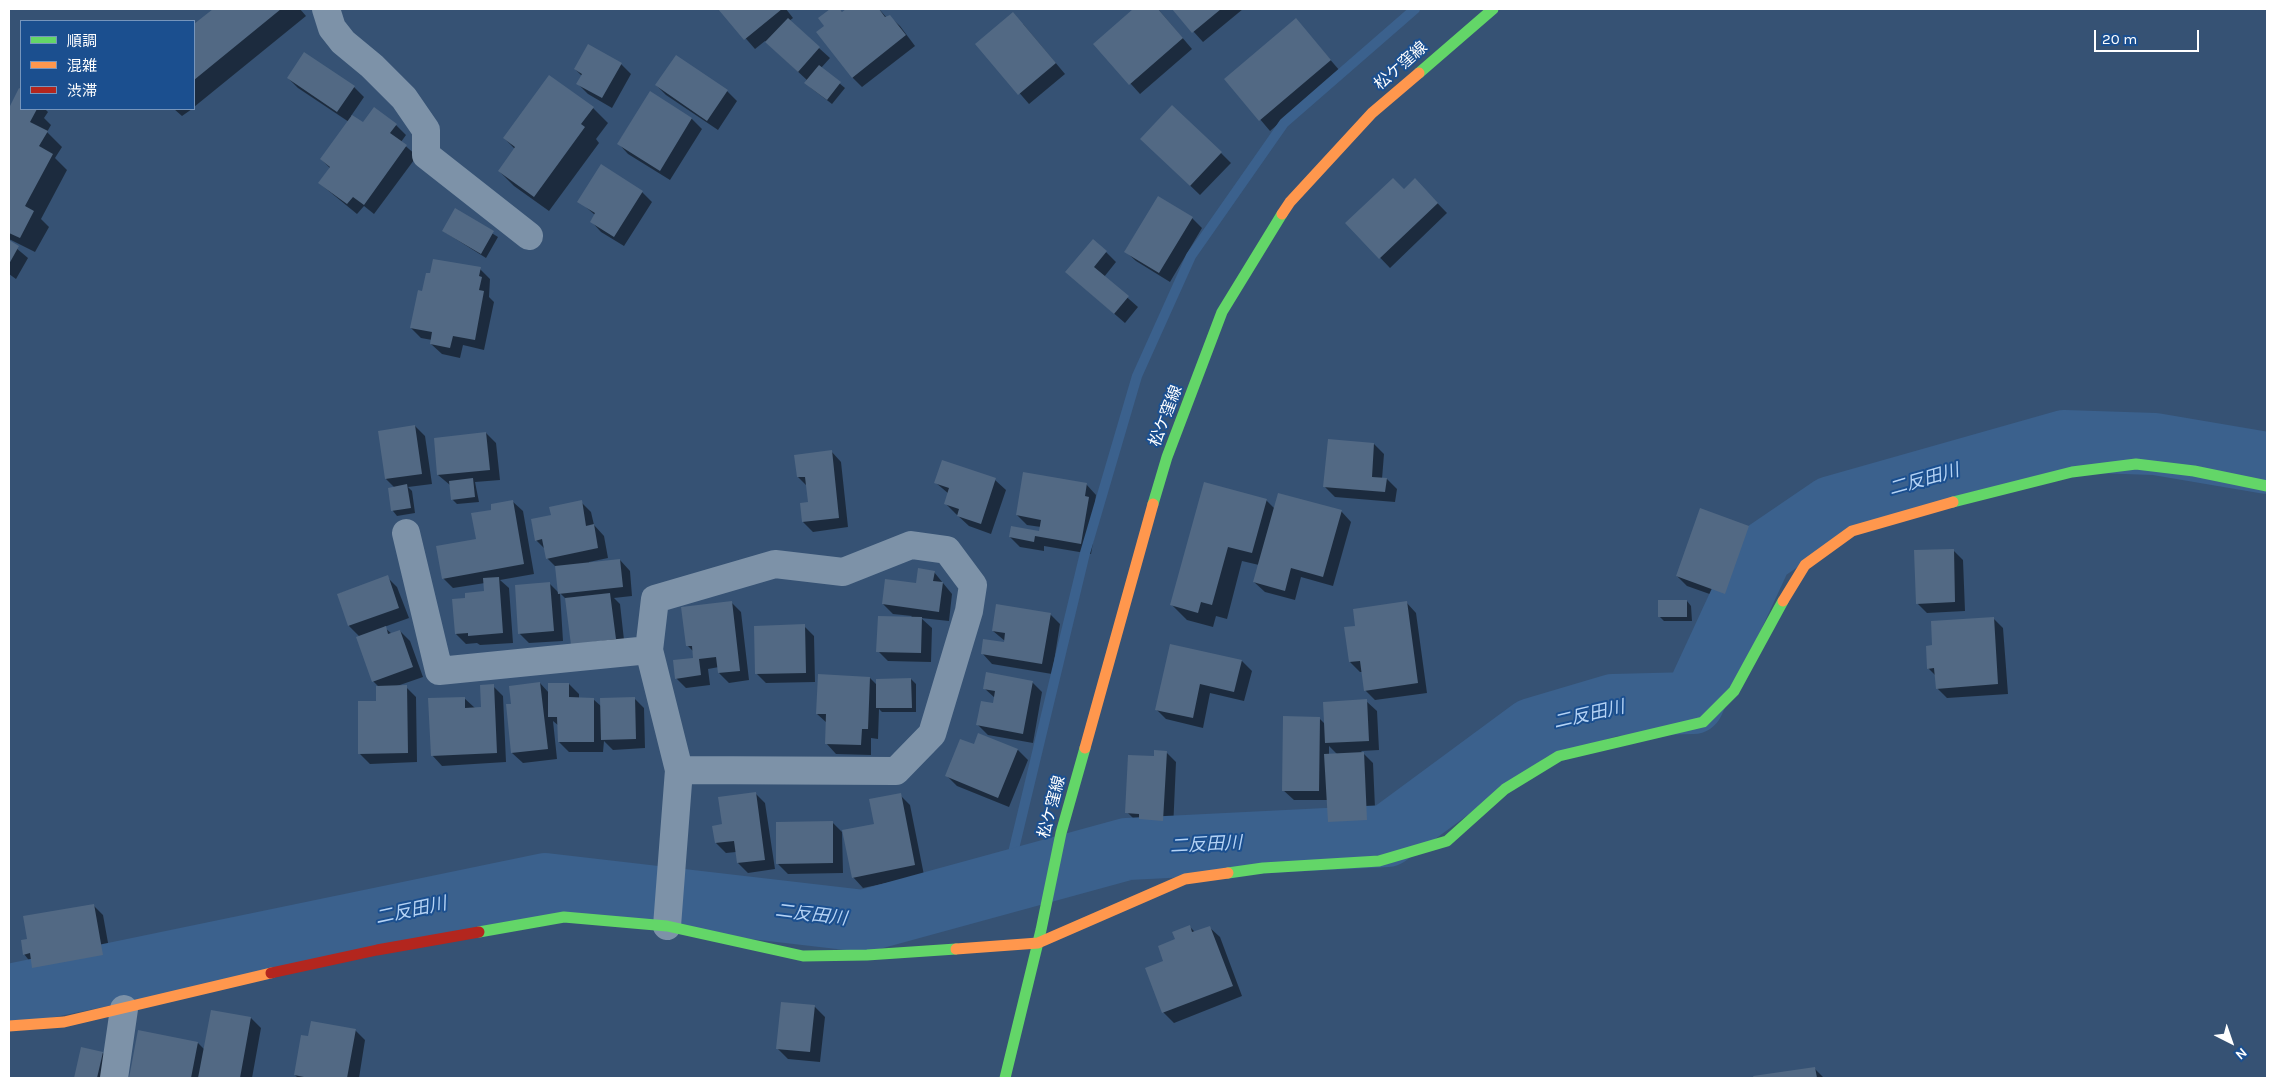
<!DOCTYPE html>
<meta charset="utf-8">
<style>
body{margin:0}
#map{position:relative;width:2276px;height:1087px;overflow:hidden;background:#365274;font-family:Karla,"Noto Sans JP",sans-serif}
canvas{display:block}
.frame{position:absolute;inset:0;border:10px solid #fff;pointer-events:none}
.legend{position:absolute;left:20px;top:20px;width:175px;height:90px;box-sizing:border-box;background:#1b4f8f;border:1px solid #7695bc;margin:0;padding:6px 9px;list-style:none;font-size:15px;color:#fff}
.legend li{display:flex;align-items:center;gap:10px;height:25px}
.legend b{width:25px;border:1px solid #7695bc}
.north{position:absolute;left:2206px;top:1017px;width:50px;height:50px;-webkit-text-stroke:4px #1b4f8f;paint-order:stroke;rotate:139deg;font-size:14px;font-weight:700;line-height:20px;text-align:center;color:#fff}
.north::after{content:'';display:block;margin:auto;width:18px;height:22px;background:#fff;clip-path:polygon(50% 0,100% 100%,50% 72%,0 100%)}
.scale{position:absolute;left:2094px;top:30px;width:105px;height:22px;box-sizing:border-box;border:2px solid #fff;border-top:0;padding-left:6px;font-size:15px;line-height:18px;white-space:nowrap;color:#fff;-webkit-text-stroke:4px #1b4f8f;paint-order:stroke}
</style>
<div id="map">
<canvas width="2276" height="1087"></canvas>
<div class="frame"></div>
<ul class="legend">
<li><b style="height:6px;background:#63d668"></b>順調</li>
<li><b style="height:6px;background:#ff974d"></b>混雑</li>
<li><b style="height:6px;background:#b3261e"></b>渋滞</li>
</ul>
<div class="north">N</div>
<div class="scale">20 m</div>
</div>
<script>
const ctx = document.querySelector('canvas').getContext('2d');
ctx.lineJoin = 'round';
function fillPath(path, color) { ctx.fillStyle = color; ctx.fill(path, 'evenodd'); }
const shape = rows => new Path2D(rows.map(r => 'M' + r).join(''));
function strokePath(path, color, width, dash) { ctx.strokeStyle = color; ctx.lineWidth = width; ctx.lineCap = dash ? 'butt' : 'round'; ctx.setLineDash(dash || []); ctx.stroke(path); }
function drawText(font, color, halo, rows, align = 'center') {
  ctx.font = font + ' Karla,"Noto Sans JP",sans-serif'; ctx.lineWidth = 4; ctx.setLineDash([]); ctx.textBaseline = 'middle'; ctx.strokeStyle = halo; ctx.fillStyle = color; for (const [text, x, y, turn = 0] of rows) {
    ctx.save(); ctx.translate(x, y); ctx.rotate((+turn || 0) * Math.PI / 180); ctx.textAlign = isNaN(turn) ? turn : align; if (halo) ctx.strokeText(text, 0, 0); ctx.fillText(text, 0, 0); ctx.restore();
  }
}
const shadow = shape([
 [214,9,300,9,306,16,194,107,194,26],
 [720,9,786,9,793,18,789,21,830,58,821,68,845,88,832,104,811,88,806,83,808,81,765,41,755,49],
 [832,9,839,9,843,13,848,9,879,9,887,18,889,16,900,26,915,46,862,87,852,77,820,18],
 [1135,9,1158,9,1192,49,1140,94,1095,44],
 [1173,9,1243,9,1203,42],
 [1296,20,1340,71,1270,131,1226,79],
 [1023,24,1065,74,1029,104,977,44],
 [621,64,631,74,612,108,588,94,578,84,582,76,575,69],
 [288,78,354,87,364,97,351,116,363,124,396,125,406,135,401,142,417,156,374,214,364,206,357,214,319,183,330,168,321,159,349,122,298,88],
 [656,85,727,91,737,101,718,130,666,95],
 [20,90,21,109,45,109,48,112,44,118,51,125,47,132,62,147,55,158,67,170,41,219,49,227,35,252,9,239,9,111],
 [650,93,692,119,702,129,670,180,628,154,618,143],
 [593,108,608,123,596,139,599,143,549,211,514,186,499,171,515,149,504,138],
 [174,109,192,109,182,116],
 [1152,149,1221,153,1231,163,1200,195],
 [1415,180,1447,213,1390,268,1347,223,1404,190],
 [642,192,652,202,624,246,601,232,591,221,595,215,579,201],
 [1158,198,1192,218,1202,228,1170,282,1136,261,1125,251],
 [455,210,498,237,486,258,443,231],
 [9,242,28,258,16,279,9,274],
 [1106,252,1116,262,1104,277,1138,307,1125,323,1066,272],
 [480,269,490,279,489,297,494,302,484,350,463,345,460,358,442,354,431,344,432,340,421,338,411,328,431,275],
 [415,426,425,436,432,484,408,487,412,491,415,513,397,516,393,511,389,489,395,488,386,479],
 [486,433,496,443,500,480,475,482,479,502,457,504,452,499,450,485,438,475,435,439],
 [1374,444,1384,454,1382,479,1387,479,1397,489,1395,502,1335,497,1325,487],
 [831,451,841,462,848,527,813,532,803,522,809,503,807,486,798,477],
 [995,480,1006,490,991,534,969,526,956,514,946,504,949,494,936,483],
 [1086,484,1096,495,1095,504,1099,508,1091,554,1044,546,1044,551,1020,547,1010,537,1040,533,1041,527,1027,525,1017,515],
 [1266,500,1275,509,1341,511,1351,522,1333,586,1301,577,1295,600,1265,592,1254,582,1259,565,1242,561,1227,619,1216,616,1213,627,1187,620,1172,605],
 [512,501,523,511,534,574,500,580,509,588,513,643,480,645,477,643,466,644,456,634,466,599,486,592,485,583,453,588,443,578,477,540,493,511],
 [581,502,591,512,594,525,604,536,608,558,589,562,589,563,620,560,630,571,632,596,614,598,620,604,625,649,582,655,567,600,560,593,563,641,529,643,519,633,549,583,559,593,557,568,547,558,545,549,536,540,552,516],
 [1749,527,1759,537,1735,603,1687,586,1677,576],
 [1953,550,1963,560,1965,611,1927,613,1917,603],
 [934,572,952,594,949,621,921,618,932,628,931,662,888,661,878,651,912,616,893,614,883,604,917,584],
 [387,577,397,587,409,618,384,627,392,634,400,631,410,641,423,677,397,686,406,687,416,697,417,762,370,764,360,754,377,702,379,687,373,681,360,637,349,626,338,594],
 [1687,601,1691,606,1692,621,1664,621,1659,616],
 [731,602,741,612,749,680,729,683,719,673,719,667,708,669,710,685,686,688,676,678,695,659,694,652,687,645],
 [1406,602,1416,613,1427,693,1375,700,1365,690,1362,672,1360,672,1350,662,1357,627],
 [1050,614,1060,624,1052,674,992,664,982,653,1005,644,1005,641,993,631],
 [1993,618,2003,628,2008,694,1947,698,1937,688,1936,676,1928,668,1934,647],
 [804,626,814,636,815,682,766,683,756,673],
 [1171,645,1242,661,1252,671,1244,701,1210,693,1203,728,1166,719,1156,709],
 [870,678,877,685,911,679,916,684,916,712,882,712,879,709,878,739,871,738,871,755,836,754,826,743,827,723,817,714],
 [1032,682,1042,692,1033,743,988,735,978,725,994,705,995,698,984,688],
 [540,683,549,693,569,684,579,694,579,699,593,699,602,707,634,698,644,708,645,748,613,750,604,741,603,752,569,752,559,742,559,726,553,721,557,759,523,763,512,753,513,705],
 [493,686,503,696,506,762,442,766,432,755,464,698,475,708,482,708],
 [1366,701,1377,711,1379,750,1361,751,1373,763,1376,830,1339,831,1329,821,1328,800,1294,800,1283,790,1319,718,1325,724],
 [1329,746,1338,755,1329,755],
 [979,734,1018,750,1028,760,1009,807,957,786,947,776,974,746],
 [1166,752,1176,762,1173,830,1150,829,1144,823,1137,822,1127,812,1155,757],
 [755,793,765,803,775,869,748,873,738,863,736,852,726,853,716,843,723,825],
 [900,795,910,805,924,875,863,888,853,877,875,825],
 [832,822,842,832,843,873,788,874,778,864],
 [93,905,103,915,112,965,43,978,24,954,29,940],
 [1189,926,1196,933,1209,927,1220,937,1242,996,1174,1023,1163,1012,1176,940],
 [782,1003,815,1007,825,1017,820,1062,788,1059,777,1048],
 [251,1018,261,1028,252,1078,130,1078,198,1043,205,1050],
 [355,1030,365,1040,359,1078,298,1078,295,1075,309,1038],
 [82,1049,103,1053,107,1058,103,1078,75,1078],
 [1815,1069,1824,1078,1755,1078]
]);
const stream = shape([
 [1006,882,1085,553,1137,376,1191,256,1284,123,1415,9]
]);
const river = shape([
 [9,995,545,884,864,921,1127,849,1387,836,1532,729,1613,705,1693,703,1762,554,1831,507,2064,441,2155,444,2267,463]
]);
const building = shape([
 [213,9,281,9,194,80,194,24],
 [718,9,782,9,744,40],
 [830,9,840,9,842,12,846,9,879,9,885,17,890,15,906,35,852,78,816,32,824,26,818,18],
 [1133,9,1158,9,1183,38,1129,85,1093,44],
 [1172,9,1221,9,1192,33],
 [1013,12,1056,63,1018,95,975,44],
 [788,18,820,47,798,72,765,42],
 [1296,18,1331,60,1259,121,1224,79],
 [588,44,622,63,602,98,576,84,582,74,574,69],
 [304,52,355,86,337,112,287,78],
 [676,55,728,90,707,121,655,85],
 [819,65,841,82,827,100,804,83],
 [549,75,594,107,581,124,585,127,534,197,498,171,515,147,503,138],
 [19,88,21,89,21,109,37,109,30,122,48,131,39,146,53,154,25,206,34,211,20,238,9,233,9,108],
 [650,91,692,118,660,171,617,144],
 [1172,105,1222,152,1190,186,1140,139],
 [374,107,397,124,390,133,407,145,364,205,353,197,347,204,318,183,330,167,320,159,352,115,363,122],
 [601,164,643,191,614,237,590,222,595,213,577,202],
 [1393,178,1404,189,1415,178,1438,203,1379,259,1345,223],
 [1158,196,1193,217,1159,273,1124,252],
 [455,208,494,231,481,254,442,231],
 [1093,239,1107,251,1094,267,1129,296,1114,314,1065,272],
 [9,240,19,246,9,264],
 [433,259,481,267,479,276,482,277,479,290,484,291,475,340,453,336,450,348,430,344,432,332,410,328,418,290,422,291,426,273,430,273],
 [415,425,422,474,385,479,378,431],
 [486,432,490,470,437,475,434,438],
 [1328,439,1374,443,1372,477,1387,478,1385,492,1323,487],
 [832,450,839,518,802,522,800,503,808,502,805,477,797,477,794,455],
 [942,460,996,478,981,524,957,516,959,509,944,504,949,488,934,483],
 [1023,472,1087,483,1085,496,1089,497,1081,544,1035,536,1034,542,1009,537,1011,526,1039,531,1041,520,1016,515],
 [473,478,475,497,451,500,449,481],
 [1204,482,1267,499,1252,553,1228,547,1212,605,1201,602,1198,613,1170,605],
 [407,484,411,508,391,511,388,488],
 [1278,493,1342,510,1323,577,1291,568,1285,591,1253,582],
 [513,500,524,564,442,579,436,546,476,539,471,513,491,510,491,504],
 [582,500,586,526,594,524,598,548,546,559,542,539,535,541,531,519,551,515,549,507],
 [1700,508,1749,526,1725,594,1676,576],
 [1954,549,1955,602,1916,604,1914,550],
 [620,559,623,587,558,594,555,566],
 [918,568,935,571,933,581,943,582,939,612,882,604,885,579,916,583],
 [388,575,399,608,348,626,337,594],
 [499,577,503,633,468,636,468,633,455,634,452,599,465,598,465,593,484,591,483,578],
 [550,582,554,631,518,634,515,585],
 [610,593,616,639,571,645,565,598],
 [1658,600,1687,600,1687,617,1658,617],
 [732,601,740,671,718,673,716,657,699,659,701,675,675,679,673,660,693,658,692,646,686,646,681,607],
 [1407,601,1418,683,1364,691,1360,661,1349,662,1344,627,1355,626,1353,609],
 [996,604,1051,613,1042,664,981,654,983,639,1004,642,1005,633,992,631],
 [878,616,922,617,921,653,876,652],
 [1994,617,1998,684,1936,689,1934,668,1927,669,1926,646,1932,645,1931,621],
 [805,624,806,673,755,674,754,626],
 [386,626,388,634,400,630,413,667,372,682,356,637],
 [1170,644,1242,660,1234,692,1200,684,1193,718,1155,710],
 [986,672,1033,681,1023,734,976,725,981,701,993,703,995,691,983,689],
 [818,674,870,677,868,729,862,729,861,745,825,744,826,714,816,714],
 [911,678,912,708,876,708,876,679],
 [540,682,548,749,511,753,506,704,511,704,509,686],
 [548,683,569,683,569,697,594,698,594,742,558,742,557,717,548,717],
 [494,684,497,753,431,756,428,698,465,697,465,708,481,707,480,685],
 [407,685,408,753,358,754,358,701,376,701,376,686],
 [635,697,636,739,601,740,600,698],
 [1367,699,1369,741,1325,743,1323,702],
 [1283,716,1320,717,1319,791,1282,791],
 [978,733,1018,749,998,798,945,776,960,739,974,744],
 [1154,750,1167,751,1163,821,1139,819,1139,814,1125,813,1128,755,1154,756],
 [1364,752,1367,820,1328,822,1324,754],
 [756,792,765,860,737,863,734,841,715,843,712,826,722,824,718,797],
 [901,793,915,865,852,878,842,830,874,824,869,799],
 [833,821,833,863,776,864,776,822],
 [94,904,103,955,32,968,30,953,23,955,21,940,27,939,23,916],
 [1190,925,1192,932,1210,926,1233,986,1162,1013,1145,968,1163,961,1158,946,1175,939,1172,932],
 [781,1002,815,1005,810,1052,776,1049],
 [211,1010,251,1017,240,1078,198,1078],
 [311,1021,356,1029,347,1078,309,1078,294,1075,301,1035,308,1036],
 [138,1030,198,1042,191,1078,129,1078],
 [81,1047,103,1052,97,1078,74,1078],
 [1815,1067,1817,1078,1754,1078,1753,1076]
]);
const street = shape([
 [326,9,332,28,343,42,372,66,404,98,426,130,426,155,529,236],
 [406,533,439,671,649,650,655,599,775,564,843,572,911,545,947,550,973,585,969,611,932,734,896,771,679,770,667,926],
 [649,650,679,770],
 [114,1078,124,1009]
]);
const fast = shape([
 [1419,73,1493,9],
 [1953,502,2072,472,2136,464,2194,471,2267,486],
 [1153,504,1167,457,1222,312,1282,214],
 [1228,873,1263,868,1379,861,1447,841,1505,789,1559,756,1703,722,1734,691,1783,601],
 [479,932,564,917,667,926,803,956,867,955,956,949],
 [1005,1078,1041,930,1061,833,1085,748]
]);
const slow = shape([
 [1282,214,1290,202,1372,113,1419,73],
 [1783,601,1805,565,1852,531,1953,502],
 [1085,748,1153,504],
 [956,949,1038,943,1185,879,1228,873],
 [9,1026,64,1022,271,973]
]);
const jam = shape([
 [271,973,377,950,479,932]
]);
const streetNames = [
 ["松ケ窪線",1401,66,-41],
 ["松ケ窪線",1166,416,-69],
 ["松ケ窪線",1052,807,-75]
];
const waterNames = [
 ["二反田川",1924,480,-16],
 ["二反田川",1589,715,-13],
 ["二反田川",1206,845,-3],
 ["二反田川",411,911,-12],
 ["二反田川",811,915,7]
];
fillPath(shadow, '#0007');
strokePath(stream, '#3b618d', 10);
strokePath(river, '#3b618d', 62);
fillPath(building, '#526984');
strokePath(street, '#7d92a8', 28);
strokePath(fast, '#63d668', 11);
strokePath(slow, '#ff974d', 11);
strokePath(jam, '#b3261e', 11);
drawText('16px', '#fff', '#1b4f8f', streetNames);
drawText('italic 18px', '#b5d3f5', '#1b4f8f', waterNames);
</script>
